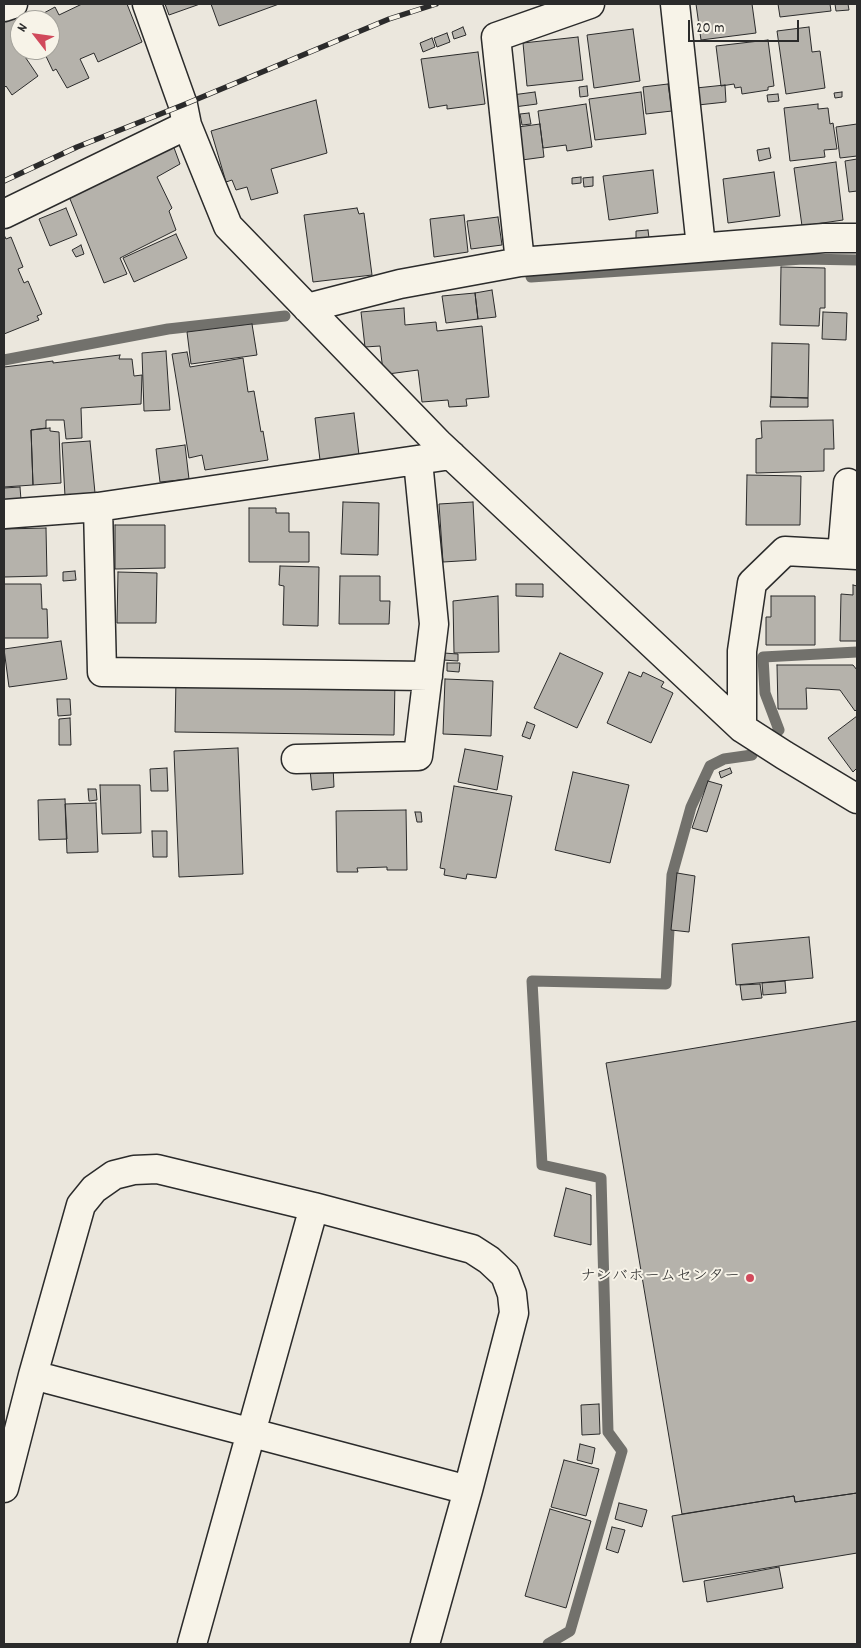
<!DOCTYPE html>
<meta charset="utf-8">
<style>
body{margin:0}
#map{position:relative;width:861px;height:1648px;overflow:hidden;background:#ebe7dd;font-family:Dekko,sans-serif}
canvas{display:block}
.frame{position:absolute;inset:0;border:5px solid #2b2b2b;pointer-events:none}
.north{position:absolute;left:10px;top:10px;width:50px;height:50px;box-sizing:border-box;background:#f7f3e8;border:1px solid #a5a39c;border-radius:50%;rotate:300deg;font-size:14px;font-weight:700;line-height:20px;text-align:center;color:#2b2b2b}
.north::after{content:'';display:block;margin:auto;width:18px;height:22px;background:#d1495b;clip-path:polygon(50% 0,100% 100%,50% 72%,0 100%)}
.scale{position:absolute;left:688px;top:20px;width:111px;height:22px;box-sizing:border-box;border:2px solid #2b2b2b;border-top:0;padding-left:6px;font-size:15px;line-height:18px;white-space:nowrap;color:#2b2b2b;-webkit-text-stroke:4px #f7f3e8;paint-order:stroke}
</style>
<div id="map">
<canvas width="861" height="1648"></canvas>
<div class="frame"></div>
<div class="north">N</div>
<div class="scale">20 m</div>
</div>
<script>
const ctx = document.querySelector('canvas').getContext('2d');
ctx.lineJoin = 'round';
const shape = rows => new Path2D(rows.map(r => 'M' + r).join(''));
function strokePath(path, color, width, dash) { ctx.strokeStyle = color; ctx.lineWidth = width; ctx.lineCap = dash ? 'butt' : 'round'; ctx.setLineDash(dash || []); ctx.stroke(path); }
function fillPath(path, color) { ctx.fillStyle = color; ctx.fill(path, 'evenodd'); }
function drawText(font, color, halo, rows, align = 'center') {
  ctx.font = font + ' Dekko,"Klee One",sans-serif'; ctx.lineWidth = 4; ctx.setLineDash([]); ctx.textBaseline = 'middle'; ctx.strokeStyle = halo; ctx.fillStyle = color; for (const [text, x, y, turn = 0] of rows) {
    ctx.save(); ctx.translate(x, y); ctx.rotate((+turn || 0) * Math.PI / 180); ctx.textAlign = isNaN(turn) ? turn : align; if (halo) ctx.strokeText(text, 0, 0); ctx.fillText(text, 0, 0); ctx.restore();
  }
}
const stream = shape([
 [531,277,803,259,857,260],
 [4,360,168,329,285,316],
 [774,735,779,730,765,693,763,657,857,652],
 [548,1644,570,1631,622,1451,608,1432,601,1178,542,1165,532,981,666,984,672,875,691,807,710,766,724,759,752,755]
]);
const building = shape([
 [82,4,127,4,142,42,98,62,94,53,80,59,89,78,67,88,56,69,53,71,43,50,50,50,50,20,31,20,55,7,59,15,82,4],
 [165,4,200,4,169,15,165,4],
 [211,4,279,4,219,26,211,4],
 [696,4,752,4,756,33,701,40,696,4],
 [778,4,830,4,831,11,780,17,778,4],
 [835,4,848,4,849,10,836,11,835,4],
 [21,15,22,20,20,20,20,33,11,36,38,76,12,95,6,86,4,88,4,22,21,15],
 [463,27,466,35,454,39,452,32,463,27],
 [809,27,812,52,820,51,825,88,786,94,777,31,809,27],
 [633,29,640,81,594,88,587,35,633,29],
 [447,33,450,42,437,47,434,38,447,33],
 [578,37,583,80,527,86,523,43,578,37],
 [432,38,435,47,423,52,420,43,432,38],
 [768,40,774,86,768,87,768,90,742,94,741,87,735,88,734,84,721,86,716,46,768,40],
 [478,52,485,104,447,109,447,105,429,108,421,59,478,52],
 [668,84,672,111,646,114,643,87,668,84],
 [725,85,726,102,698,105,696,88,725,85],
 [587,86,588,96,580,97,579,87,587,86],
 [535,92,537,104,514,107,512,95,535,92],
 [641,92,646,134,595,140,589,99,641,92],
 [842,92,842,97,835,98,834,93,842,92],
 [778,94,779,101,768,102,767,95,778,94],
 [316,100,327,153,271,169,278,193,251,200,247,187,236,190,232,180,226,182,211,131,316,100],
 [586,104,592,147,567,151,566,145,543,148,538,111,586,104],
 [818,104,818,109,828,108,830,124,833,123,837,149,824,150,825,157,790,161,784,108,818,104],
 [529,113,531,124,522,125,520,114,529,113],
 [540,124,544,157,522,160,518,127,540,124],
 [857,124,857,156,840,158,836,127,857,124],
 [173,145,180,164,157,177,172,208,169,211,176,230,120,258,127,274,104,283,68,194,173,145],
 [769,148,771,158,759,161,757,150,769,148],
 [857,159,857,191,849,192,845,161,857,159],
 [836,162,843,220,802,226,794,168,836,162],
 [653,170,658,213,609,220,603,176,653,170],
 [774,172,780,216,728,223,723,179,774,172],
 [581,177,581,183,572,184,572,178,581,177],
 [593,177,593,186,584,187,583,178,593,177],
 [66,208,77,235,50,246,39,219,66,208],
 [357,208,359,214,364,213,372,275,313,282,304,215,357,208],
 [464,215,468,252,434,257,430,219,464,215],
 [498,217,502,245,471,249,467,221,498,217],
 [648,230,649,238,636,239,636,231,648,230],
 [176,234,187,258,134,282,123,258,176,234],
 [4,235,6,239,11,237,23,267,18,269,24,283,28,281,42,314,37,316,39,320,4,334,4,235],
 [81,245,84,254,76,257,72,250,81,245],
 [781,267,825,268,825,308,820,308,819,326,780,325,781,267],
 [492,290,496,317,478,319,475,293,492,290],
 [475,293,478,319,446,323,442,296,475,293],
 [404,308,405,325,436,322,437,331,482,326,489,397,466,399,467,406,449,407,448,400,422,402,418,370,388,374,388,370,383,371,380,346,365,347,361,312,404,308],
 [823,312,847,313,846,340,822,339,823,312],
 [252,324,257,355,191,364,187,332,252,324],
 [772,343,809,344,808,398,771,397,772,343],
 [166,351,170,410,144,411,142,353,166,351],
 [187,352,190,367,243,358,248,392,254,391,261,432,263,431,268,460,205,470,202,455,189,458,172,354,187,352],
 [120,355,119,359,132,359,134,376,142,375,141,404,81,408,82,438,66,439,64,420,46,420,46,428,31,430,33,485,4,487,4,367,53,361,53,363,120,355],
 [771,397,808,398,808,407,770,407,771,397],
 [354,413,359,455,320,460,315,418,354,413],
 [833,420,834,449,824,449,824,471,756,473,756,439,762,438,761,421,833,420],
 [50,428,50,431,59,432,61,483,33,485,31,430,50,428],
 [90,441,95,493,65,496,62,443,90,441],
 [185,445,189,479,160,482,156,449,185,445],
 [747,475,801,476,800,525,746,525,747,475],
 [20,487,21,500,4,501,4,488,20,487],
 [343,502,379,503,378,555,341,554,343,502],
 [473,502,476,560,443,562,439,504,473,502],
 [249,508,276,508,276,513,289,513,289,532,309,532,309,562,249,562,249,508],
 [115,525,165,525,165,568,115,569,115,525],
 [46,528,47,576,4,577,4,529,46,528],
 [280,566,319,567,318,626,283,625,284,586,279,585,280,566],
 [75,571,76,580,63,581,63,572,75,571],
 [118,572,157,573,156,623,117,623,118,572],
 [340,576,380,576,380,601,390,601,389,624,339,624,340,576],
 [4,584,41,584,42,609,47,609,48,638,4,638,4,584],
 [516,584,543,584,543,597,516,596,516,584],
 [853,585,857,586,857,641,840,641,841,594,853,595,853,585],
 [498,596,499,652,454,653,453,601,498,596],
 [771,596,815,596,815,645,766,645,766,617,771,617,771,596],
 [61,641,67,679,9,687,4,649,61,641],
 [444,653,458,654,458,661,443,660,444,653],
 [560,653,603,673,577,728,534,708,560,653],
 [447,663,460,663,459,672,447,671,447,663],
 [777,665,853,665,857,670,857,709,855,711,840,690,806,688,807,709,778,709,777,665],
 [629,672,641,677,643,672,664,682,661,687,673,693,651,743,607,723,629,672],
 [176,679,395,681,394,735,175,732,176,679],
 [445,679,493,681,491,736,443,734,445,679],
 [57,699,70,699,71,715,58,716,57,699],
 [857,716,857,768,853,772,828,738,857,716],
 [70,718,71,745,59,745,59,719,70,718],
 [527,722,535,725,530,739,522,736,527,722],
 [238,748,243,874,179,877,174,751,238,748],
 [465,749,503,756,497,790,458,782,465,749],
 [333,766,334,787,312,790,310,769,333,766],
 [167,768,168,791,151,791,150,769,167,768],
 [730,768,732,773,721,778,719,772,730,768],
 [573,772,629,785,610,863,555,850,573,772],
 [708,781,722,785,707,832,692,828,708,781],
 [100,785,140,785,141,833,102,834,100,785],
 [454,786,512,796,496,878,467,874,466,879,444,875,445,869,440,868,454,786],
 [88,789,96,789,97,800,89,801,88,789],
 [65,799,67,839,39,840,38,800,65,799],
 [96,803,98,852,67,853,65,804,96,803],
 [406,810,407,870,387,870,387,867,357,868,358,872,337,872,336,811,406,810],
 [415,812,421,812,422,822,417,822,415,812],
 [152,831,167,831,167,857,153,857,152,831],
 [677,873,695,876,689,932,671,930,677,873],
 [809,937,813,978,736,985,732,944,809,937],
 [785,981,786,993,763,995,762,983,785,981],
 [760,984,762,998,742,1000,740,985,760,984],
 [857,1021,857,1493,795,1502,794,1496,682,1514,606,1063,857,1021],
 [566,1188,591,1195,591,1245,554,1236,566,1188],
 [599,1404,600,1434,582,1435,581,1405,599,1404],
 [580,1444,595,1448,592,1464,577,1460,580,1444],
 [564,1460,599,1469,586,1516,551,1507,564,1460],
 [857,1493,857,1553,683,1582,672,1516,794,1496,795,1502,857,1493],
 [619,1503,647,1510,642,1527,615,1519,619,1503],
 [550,1509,591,1521,566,1608,525,1596,550,1509],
 [612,1527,625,1530,618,1553,606,1549,612,1527],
 [779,1567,783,1588,707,1602,704,1581,779,1567]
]);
const minor = shape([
 [147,4,183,105,187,125,228,226,438,443,742,728,784,755,857,799],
 [675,4,701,247],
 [4,214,187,125],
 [520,262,496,37,590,4],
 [307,308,400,284,520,262,824,238,857,238],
 [98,507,102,672,428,676],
 [4,514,98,507,451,455],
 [842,554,848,483],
 [742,728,742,651,752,583,785,551,857,555],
 [296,759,418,756,434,624,418,461],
 [33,1375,468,1490],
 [4,1488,33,1375,81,1205,94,1189,114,1175,134,1170,157,1169,314,1207,472,1249,489,1260,505,1275,512,1294,514,1313,468,1490,425,1644],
 [192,1644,314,1207]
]);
const major = shape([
 [4,7,13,4]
]);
const rail = shape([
 [4,181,77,147,183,105,389,19,436,4]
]);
const markers = [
 [750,1278,5,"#d1495b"]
];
const poiNames = [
 ["ナンバホームセンター",740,1278]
];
strokePath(stream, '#72716c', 11);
fillPath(building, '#b5b2ab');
strokePath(building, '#2b2b2b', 1);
strokePath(minor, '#2b2b2b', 31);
strokePath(major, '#2b2b2b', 31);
strokePath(minor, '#f7f3e8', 28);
strokePath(major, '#f7f3e8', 28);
strokePath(rail, '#2b2b2b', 5.5);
strokePath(rail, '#f7f3e8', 4, [11]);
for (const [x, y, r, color] of markers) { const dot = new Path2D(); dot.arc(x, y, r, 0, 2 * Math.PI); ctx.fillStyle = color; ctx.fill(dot); strokePath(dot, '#f7f3e8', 2); }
drawText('16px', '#2b2b2b', '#f7f3e8', poiNames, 'right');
</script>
